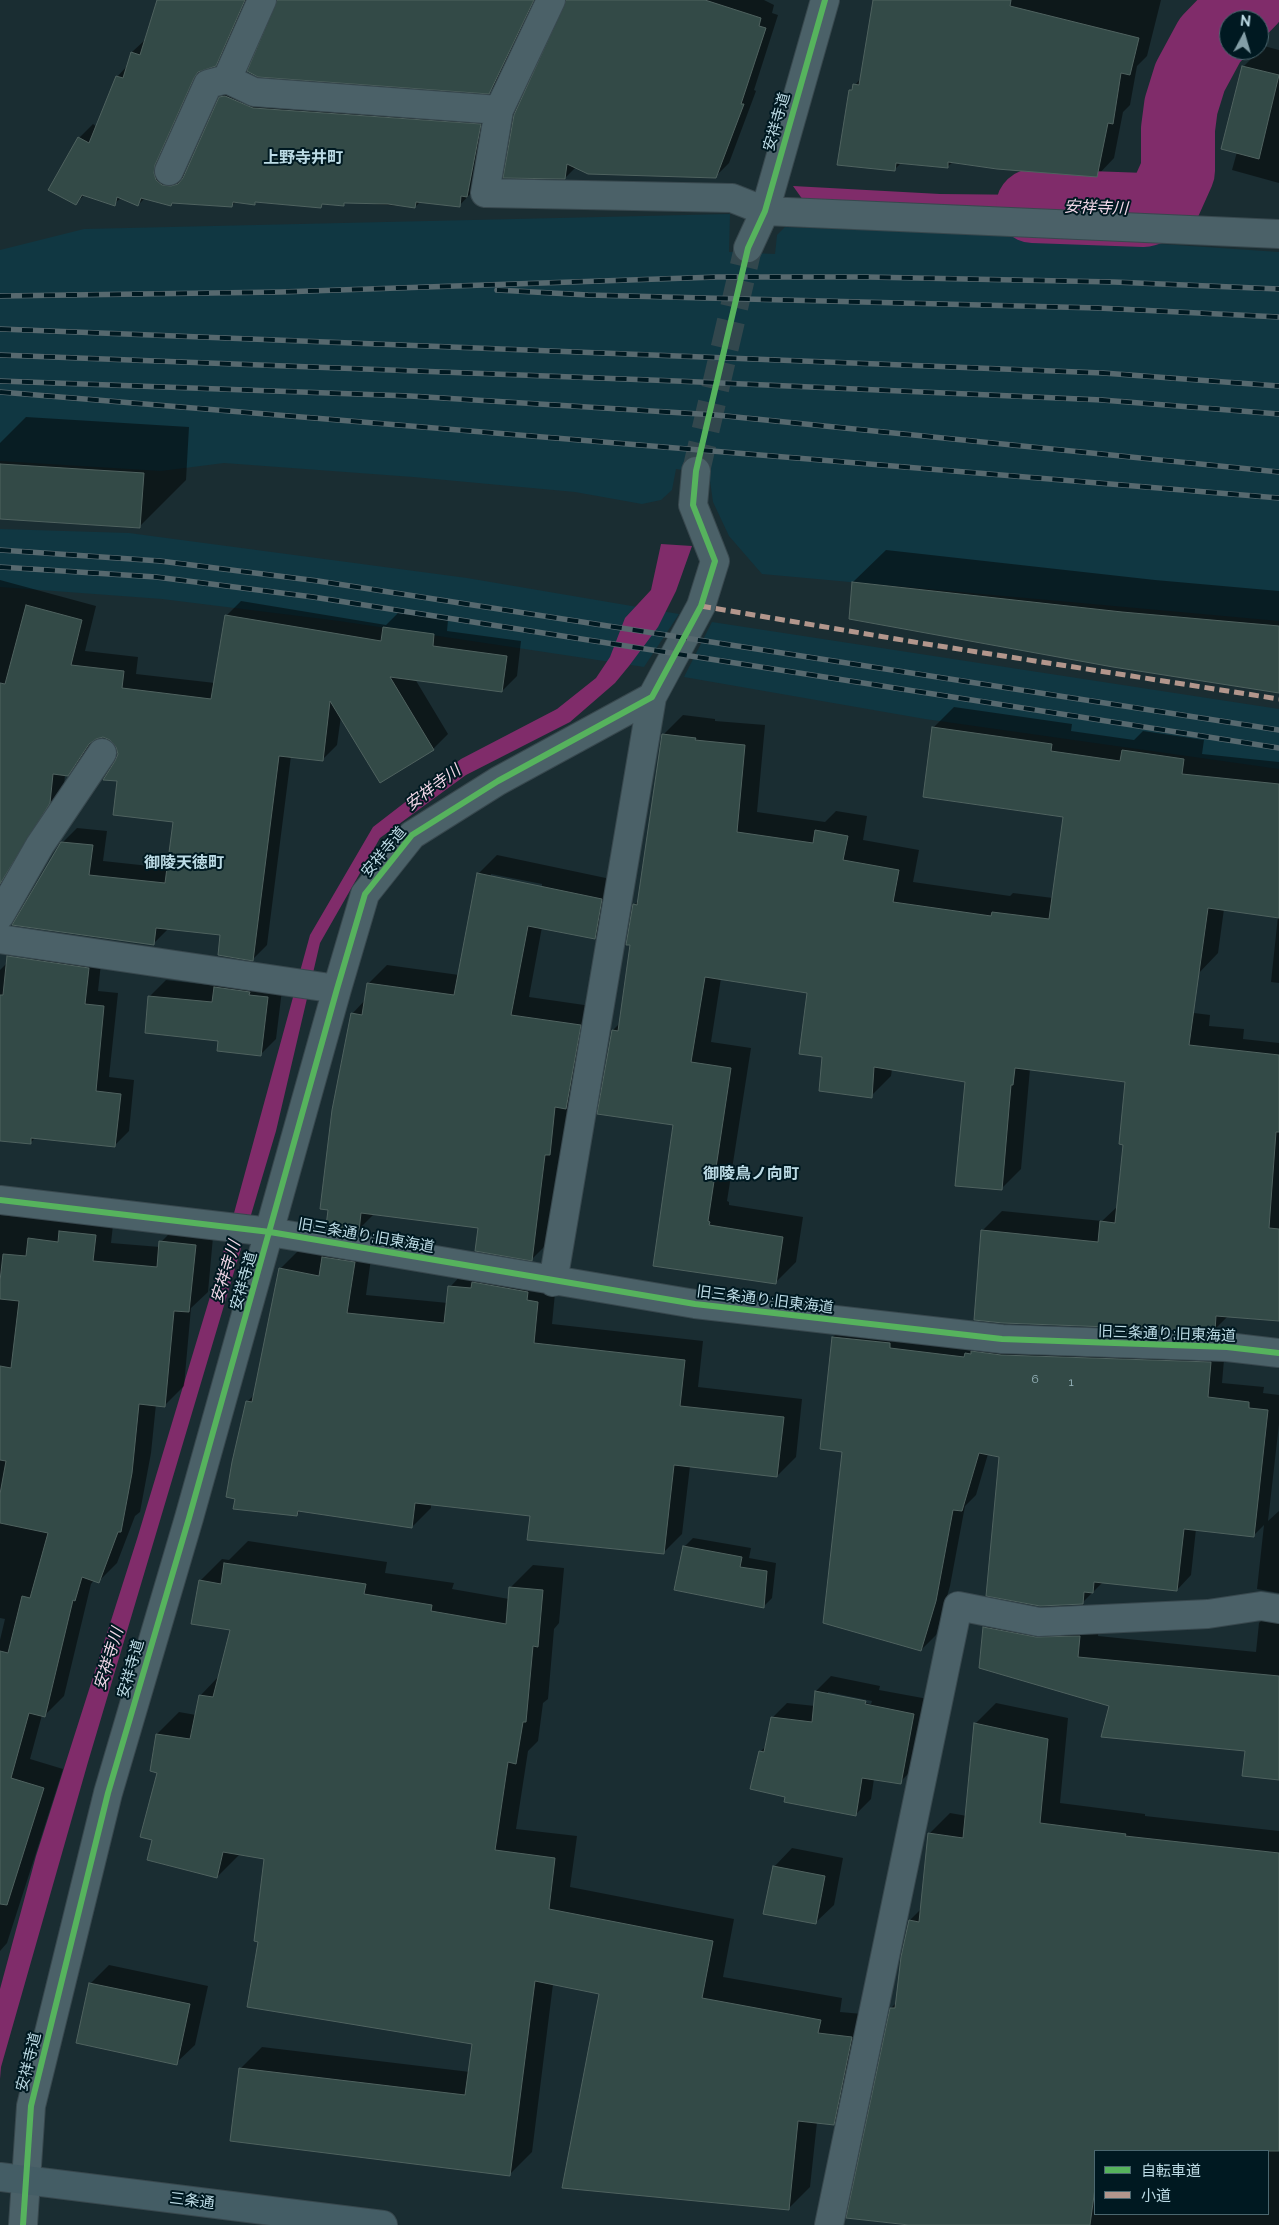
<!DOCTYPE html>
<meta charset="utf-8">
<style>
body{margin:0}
#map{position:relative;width:1279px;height:2225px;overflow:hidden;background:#1a2d32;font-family:Raleway,"Noto Sans JP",sans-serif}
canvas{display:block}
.legend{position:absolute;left:1094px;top:2150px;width:175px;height:65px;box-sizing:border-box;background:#001921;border:1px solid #4b676f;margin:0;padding:6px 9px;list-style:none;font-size:15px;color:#bcdbe5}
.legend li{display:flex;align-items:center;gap:10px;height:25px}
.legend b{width:25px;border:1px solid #4b676f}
.north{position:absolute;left:1219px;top:10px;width:50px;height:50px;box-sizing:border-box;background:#001921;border:1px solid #4b676f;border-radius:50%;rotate:6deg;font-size:14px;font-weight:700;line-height:20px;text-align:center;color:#bcdbe5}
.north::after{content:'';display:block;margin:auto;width:18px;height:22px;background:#839ea6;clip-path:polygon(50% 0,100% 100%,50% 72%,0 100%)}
</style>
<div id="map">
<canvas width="1279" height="2225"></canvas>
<ul class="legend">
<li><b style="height:6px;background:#56b35d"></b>自転車道</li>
<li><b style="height:6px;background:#b2968c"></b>小道</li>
</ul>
<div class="north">N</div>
</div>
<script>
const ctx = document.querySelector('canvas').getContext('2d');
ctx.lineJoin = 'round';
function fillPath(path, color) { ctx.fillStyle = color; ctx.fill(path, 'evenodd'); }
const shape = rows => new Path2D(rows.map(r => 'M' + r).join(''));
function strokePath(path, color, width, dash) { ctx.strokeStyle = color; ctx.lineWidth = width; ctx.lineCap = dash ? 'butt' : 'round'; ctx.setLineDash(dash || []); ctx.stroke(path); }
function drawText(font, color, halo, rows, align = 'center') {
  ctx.font = font + ' Raleway,"Noto Sans JP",sans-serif'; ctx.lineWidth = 4; ctx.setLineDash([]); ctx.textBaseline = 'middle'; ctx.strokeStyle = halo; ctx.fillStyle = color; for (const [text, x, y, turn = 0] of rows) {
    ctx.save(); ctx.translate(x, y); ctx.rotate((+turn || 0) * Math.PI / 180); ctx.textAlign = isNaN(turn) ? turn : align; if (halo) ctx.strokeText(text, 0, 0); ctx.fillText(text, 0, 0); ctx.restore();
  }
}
const built = shape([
 [730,214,729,252,775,254,777,235,785,227,1072,238,1279,252,1279,621,762,574,729,536,713,502,709,474,676,469,672,490,661,500,642,504,575,492,413,477,224,463,161,471,0,461,0,250,84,229],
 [0,529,129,533,467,578,679,614,644,667,339,621,162,599,0,587],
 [712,622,1279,709,1279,769,925,719,684,677]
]);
const water = shape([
 [793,186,940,194,1135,196,1134,220,808,207],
 [661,544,692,546,676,591,658,627,629,666,615,683,570,722,466,775,380,838,320,943,276,1131,88,1762,1,2067,0,2079,0,1989,36,1856,137,1539,222,1257,310,935,373,827,461,759,557,709,596,678,610,657,625,618,651,590]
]);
const shadow = shape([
 [161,0,251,0,229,51,215,65,204,68,168,150,177,173,187,173,220,98,234,84,493,111,472,192,459,206,420,202,415,207,346,202,343,205,324,203,321,206,257,201,254,204,236,202,231,206,174,202,171,205,145,198,138,205,121,198,114,204,85,194,76,204,50,190,79,138,93,124,97,127,117,77,128,65,132,52,146,39],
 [278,0,540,0,502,79,489,92],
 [567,0,764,0,774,5,772,13,778,15,754,90,756,91,729,163,715,177,576,167,565,178],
 [879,0,1161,0,1147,56,1137,66,1130,105,1123,112,1114,158,1097,176,953,162,947,167,902,162,894,170,850,91,861,78],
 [1264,46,1279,50,1279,183,1232,170,1237,152,1243,67],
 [26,417,189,427,186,480,140,526,0,517,0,443],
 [886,550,1155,580,1279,591,1279,692,853,582],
 [0,580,96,606,85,651,138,657,136,674,215,683,226,616,241,601,386,625,398,613,448,620,447,631,521,641,517,676,502,691,415,679,448,734,433,749,341,716,337,745,322,760,291,756,267,945,253,959,221,934,168,929,153,944,128,941,62,843,77,828,107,831,103,861,168,868,174,821,119,780,105,779,119,754,117,745,112,739,103,736,97,738,82,760,65,774,64,787,0,889],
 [954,707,1072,724,1071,731,1134,740,1143,731,1204,740,1202,754,1279,762,1279,983,1271,982,1278,916,1224,909,1218,953,1198,974,1066,997,1210,1015,1209,1026,1244,1029,1243,1039,1279,1043,1279,1321,1228,1316,1214,1330,982,1231,1002,1211,1102,1221,1118,1206,1124,1144,1127,1081,1030,1069,1021,1169,1001,1189,966,1081,892,1069,891,1076,871,1096,823,1056,809,992,721,978,711,1042,751,1048,727,1201,729,1202,729,1205,803,1217,796,1262,776,1282,654,1265,675,1124,613,1030,620,1023,631,944,634,905,639,900,663,735,683,715,715,719,715,721,765,725,757,812,825,822,836,811,867,816,863,840,919,850,913,882,1010,896,1013,893,1053,898,1064,816,934,727],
 [497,855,620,881,613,919,595,937,542,927,529,997,598,1007,568,1136,563,1141,550,1241,532,1259,480,1227,375,1213,358,1230,352,1014,366,999,368,984,387,965,459,975,478,874],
 [491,874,542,884,542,887,491,877],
 [48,946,102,954,98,991,118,993,109,1077,134,1080,129,1131,115,1145,36,1137,30,1143,0,1140,0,970,10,960,34,960],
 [231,971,283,982,276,1039,260,1055,219,1040,150,996,166,980,217,986],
 [25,1210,114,1216,111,1243,160,1247,161,1242,180,1223,214,1226,208,1292,191,1308,184,1386,165,1405,156,1404,151,1453,140,1512,135,1516,117,1563,98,1582,94,1580,91,1584,64,1696,45,1715,42,1715,30,1759,63,1769,7,1943,0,1951,0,1640,5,1619,0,1618,0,1215,19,1217],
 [373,1244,366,1295,448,1303,450,1287,468,1268,556,1283,552,1324,703,1341,698,1387,802,1399,796,1457,777,1476,690,1466,682,1534,663,1553,531,1515,431,1504,431,1508,412,1527,301,1510,297,1515,247,1402,254,1395,280,1269,299,1250],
 [848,1322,1225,1348,1222,1383,1264,1387,1263,1393,1279,1395,1279,1424,1268,1521,1279,1511,1279,1593,1257,1589,1264,1525,1253,1536,1196,1529,1191,1575,1177,1590,1103,1582,1082,1603,1001,1456,988,1454,976,1495,965,1506,950,1586,936,1635,921,1650,844,1451,833,1337],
 [693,1538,751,1548,749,1558,776,1563,772,1598,763,1607,684,1547],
 [248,1541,387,1562,385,1573,454,1583,452,1589,509,1599,511,1587,533,1565,564,1568,559,1623,554,1629,548,1699,543,1703,538,1741,528,1751,516,1829,577,1836,570,1887,734,1919,723,1977,842,1998,840,2012,874,2015,856,2101,834,2123,817,2122,810,2187,788,2209,600,1993,553,1984,532,2152,510,2174,240,2069,262,2047,470,2072,474,2043,259,1941,265,1858,239,1855,217,1877,153,1839,159,1772,157,1734,179,1712,196,1715,200,1696,219,1676,231,1629,200,1581,222,1559,229,1560],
 [1279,1603,1279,1779,1247,1750,1110,1705,985,1627,1005,1607,1100,1616,1098,1636,1256,1652,1259,1623],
 [831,1676,880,1686,879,1690,928,1699,915,1767,900,1782,874,1779,871,1799,856,1814,786,1796,760,1752,767,1745,772,1718,787,1703,815,1706,816,1691],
 [828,1692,872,1701,871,1704,828,1695],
 [996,1703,1068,1718,1060,1803,1145,1814,1145,1816,1279,1831,1279,2225,913,2225,891,2008,897,2002,910,1920,921,1909,929,1834,950,1813,967,1816,975,1724],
 [1095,2151,1268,2151,1268,2214,1095,2214],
 [792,1848,843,1858,834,1905,815,1923,774,1867],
 [109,1965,208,1986,195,2045,176,2063,78,2042,91,1983]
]);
const river = shape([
 [1033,206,1144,210,1157,206,1165,200,1178,171,1178,129,1181,106,1190,77,1210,40,1249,0]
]);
const building = shape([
 [157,0,245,0,216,66,198,72,194,78,155,165,154,173,156,180,162,185,171,186,178,184,183,178,219,97,225,96,253,108,481,124,467,197,461,196,460,207,416,202,415,208,388,204,344,203,344,206,322,204,321,208,255,202,255,205,233,202,232,207,172,203,171,206,141,198,138,206,117,197,115,206,82,195,76,205,48,190,78,137,89,143,116,76,123,78,131,52,140,55,157,0],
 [277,0,534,0,489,94,258,77,247,71,277,0],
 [566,0,705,0,761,18,759,26,766,28,741,104,744,104,716,178,588,174,567,164,565,179,503,178,514,115,566,0],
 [873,0,1011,0,1010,6,1139,38,1130,75,1121,73,1113,124,1108,123,1097,177,997,169,948,162,948,168,896,163,895,171,837,165,849,90,852,90,853,84,859,85,873,0],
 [1242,66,1279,75,1259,159,1221,149,1242,66],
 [0,464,144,473,140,528,0,519,0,464],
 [852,582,1122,612,1279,626,1279,693,1113,667,849,619,852,582],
 [26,605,82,620,71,665,124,671,122,688,211,699,225,615,381,641,383,627,434,634,433,646,507,656,502,692,390,677,434,750,380,783,330,701,323,761,279,756,253,961,218,955,220,935,156,928,154,945,12,925,61,842,93,845,89,875,165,883,173,822,113,815,117,781,103,780,115,761,118,754,116,747,110,740,103,737,96,739,89,744,68,776,53,774,50,803,0,884,0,683,5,684,26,605],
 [932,727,1052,744,1051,751,1120,761,1122,750,1184,759,1182,774,1279,784,1279,918,1208,908,1189,1045,1279,1055,1279,1132,1276,1132,1269,1228,1279,1229,1279,1321,1216,1316,1215,1331,1003,1323,974,1320,981,1230,1098,1242,1100,1221,1115,1223,1123,1145,1119,1144,1125,1082,1015,1068,1013,1085,1011,1085,1002,1190,955,1186,965,1082,874,1067,872,1098,819,1091,822,1057,799,1054,807,993,705,977,691,1062,731,1068,708,1221,710,1222,709,1225,783,1237,776,1284,653,1266,673,1125,597,1114,612,1030,618,1031,630,945,626,945,633,904,637,905,662,734,696,738,695,740,745,745,737,832,813,843,815,830,848,836,843,860,899,870,893,902,991,916,992,912,1049,919,1063,817,923,797,932,727],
 [477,873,602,899,595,939,528,926,511,1015,581,1025,566,1109,555,1107,550,1155,545,1155,532,1261,475,1251,478,1228,361,1213,359,1231,326,1226,328,1210,320,1209,332,1110,351,1013,362,1015,367,983,454,995,477,873],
 [7,956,89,968,85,1004,104,1006,96,1091,121,1094,115,1147,31,1138,31,1144,0,1141,0,995,3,995,7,956],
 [214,987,250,992,249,995,268,997,261,1056,217,1051,218,1041,145,1033,148,996,212,1002,214,987],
 [59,1231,96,1235,93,1261,157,1267,159,1241,196,1245,194,1264,189,1312,174,1311,165,1407,139,1404,132,1473,121,1532,118,1532,99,1583,82,1577,75,1601,73,1600,45,1717,29,1713,11,1778,44,1788,7,1905,0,1904,0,1651,8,1653,22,1596,30,1598,48,1533,0,1523,0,1494,6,1461,0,1460,0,1366,11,1368,19,1301,0,1299,0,1281,3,1254,26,1256,28,1238,58,1242,59,1231],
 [322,1257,355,1262,347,1313,444,1323,448,1286,471,1288,472,1282,528,1292,527,1300,538,1302,534,1343,685,1360,680,1406,784,1417,777,1477,674,1465,664,1554,527,1540,530,1516,415,1503,412,1528,298,1511,297,1516,233,1509,235,1499,226,1497,232,1462,246,1401,252,1402,279,1268,319,1276,322,1257],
 [832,1337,890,1343,890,1348,964,1357,965,1353,971,1354,971,1351,1001,1355,1211,1362,1208,1397,1249,1402,1249,1408,1268,1410,1254,1537,1184,1529,1177,1591,1094,1582,1093,1593,1084,1592,1083,1604,1040,1606,986,1596,999,1457,979,1453,962,1511,953,1510,936,1601,921,1651,823,1623,842,1452,820,1449,832,1337],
 [683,1546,742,1557,740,1567,767,1571,764,1608,674,1590,683,1546],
 [224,1563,366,1584,364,1594,432,1605,431,1611,506,1624,509,1587,543,1590,538,1647,533,1646,526,1722,523,1722,516,1764,508,1762,495,1850,555,1858,549,1909,713,1941,702,1998,821,2020,818,2033,852,2037,834,2125,798,2121,789,2210,562,2188,599,1994,535,1981,510,2176,230,2141,239,2068,465,2095,472,2044,247,2007,258,1942,254,1941,264,1859,223,1852,217,1878,147,1860,152,1840,140,1837,157,1773,150,1771,156,1734,190,1739,199,1695,213,1697,230,1630,191,1624,199,1580,221,1584,224,1563],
 [983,1627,1036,1637,1080,1636,1078,1657,1279,1676,1279,1780,1242,1776,1245,1751,1101,1737,1109,1706,979,1668,983,1627],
 [815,1691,866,1701,865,1704,914,1714,901,1784,862,1778,856,1816,784,1802,785,1797,750,1789,759,1751,764,1752,771,1717,812,1722,815,1691],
 [974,1723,1048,1739,1040,1823,1126,1834,1125,1836,1279,1853,1279,2151,1095,2151,1095,2188,1090,2225,909,2225,846,2218,890,2008,895,2008,901,1957,909,1920,919,1922,928,1833,963,1838,974,1723],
 [773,1866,825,1876,816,1924,763,1914,773,1866],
 [89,1983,190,2004,177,2065,76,2043,89,1983]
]);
const minorTunnel = shape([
 [696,471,748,248]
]);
const minor = shape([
 [227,79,254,92,499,110,485,193,732,198,765,211,1279,234],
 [499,110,551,0],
 [169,171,208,84,227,79,262,0],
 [748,248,765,211,825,0],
 [0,915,40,845,102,753],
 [0,939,337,989],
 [0,1200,270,1232,695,1304,1002,1339,1227,1347,1279,1353],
 [553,1282,652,697],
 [23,2225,31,2106,108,1793,189,1518,337,989,365,894,412,835,498,781,652,697,701,606,715,561,693,505,696,471],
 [829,2225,958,1606,1039,1622,1208,1614,1261,1606,1279,1609]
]);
const major = shape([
 [0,2177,383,2225]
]);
const rail = shape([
 [497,290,588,295,1098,308,1279,317],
 [0,296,281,292,717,277,867,277,1114,282,1279,289],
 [0,329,1103,373,1279,386],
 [0,355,676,381,1102,400,1279,414],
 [0,381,410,396,716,415,1279,472],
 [0,392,1279,498],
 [0,550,160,561,318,581,1279,730],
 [0,567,156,577,313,597,1279,748]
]);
const quiet = shape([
 [701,606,920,643,1279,699]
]);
const cycleway = shape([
 [0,1200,270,1232,695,1304,1002,1339,1227,1347,1279,1353],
 [23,2225,31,2106,108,1793,189,1518,337,989,365,894,412,835,498,781,652,697,701,606,715,561,693,505,696,471,748,248,765,211,825,0]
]);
const numberNames = [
 ["6",1035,1379],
 ["1",1071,1382]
];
const streetNames = [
 ["安祥寺道",777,122,-74],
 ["安祥寺道",384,852,-50],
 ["旧三条通り;旧東海道",366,1236,10],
 ["安祥寺道",244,1281,-74],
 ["旧三条通り;旧東海道",765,1300,7],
 ["旧三条通り;旧東海道",1167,1334,2],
 ["安祥寺道",131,1669,-74],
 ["安祥寺道",29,2062,-76],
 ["三条通",192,2201,7]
];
const neighbourhoodNames = [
 ["上野寺井町",303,158],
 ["御陵天徳町",184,863],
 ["御陵鳥ノ向町",751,1174]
];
const waterNames = [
 ["安祥寺川",1096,208,2],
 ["安祥寺川",433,788,-37],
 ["安祥寺川",226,1272,-73],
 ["安祥寺川",109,1659,-73]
];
fillPath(built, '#103742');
fillPath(water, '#802c6a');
fillPath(shadow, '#0007');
strokePath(river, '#802c6a', 74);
fillPath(building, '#334a47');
strokePath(building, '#4f625f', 1);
strokePath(minorTunnel, '#32474d', 28, [28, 14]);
strokePath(minor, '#38484e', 30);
strokePath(major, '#38484e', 30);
strokePath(minor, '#4b6168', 28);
strokePath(major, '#445d65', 28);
strokePath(rail, '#57696f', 5.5);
strokePath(rail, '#001921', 4, [11]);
strokePath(quiet, '#b2968c', 5, [10, 5]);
strokePath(cycleway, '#56b35d', 6);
drawText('12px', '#9ab7be', null, numberNames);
drawText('15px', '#bcdbe5', '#001921', streetNames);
drawText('bold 16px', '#bcdbe5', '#001921', neighbourhoodNames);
drawText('italic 16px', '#f3d9e9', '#001921', waterNames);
</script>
